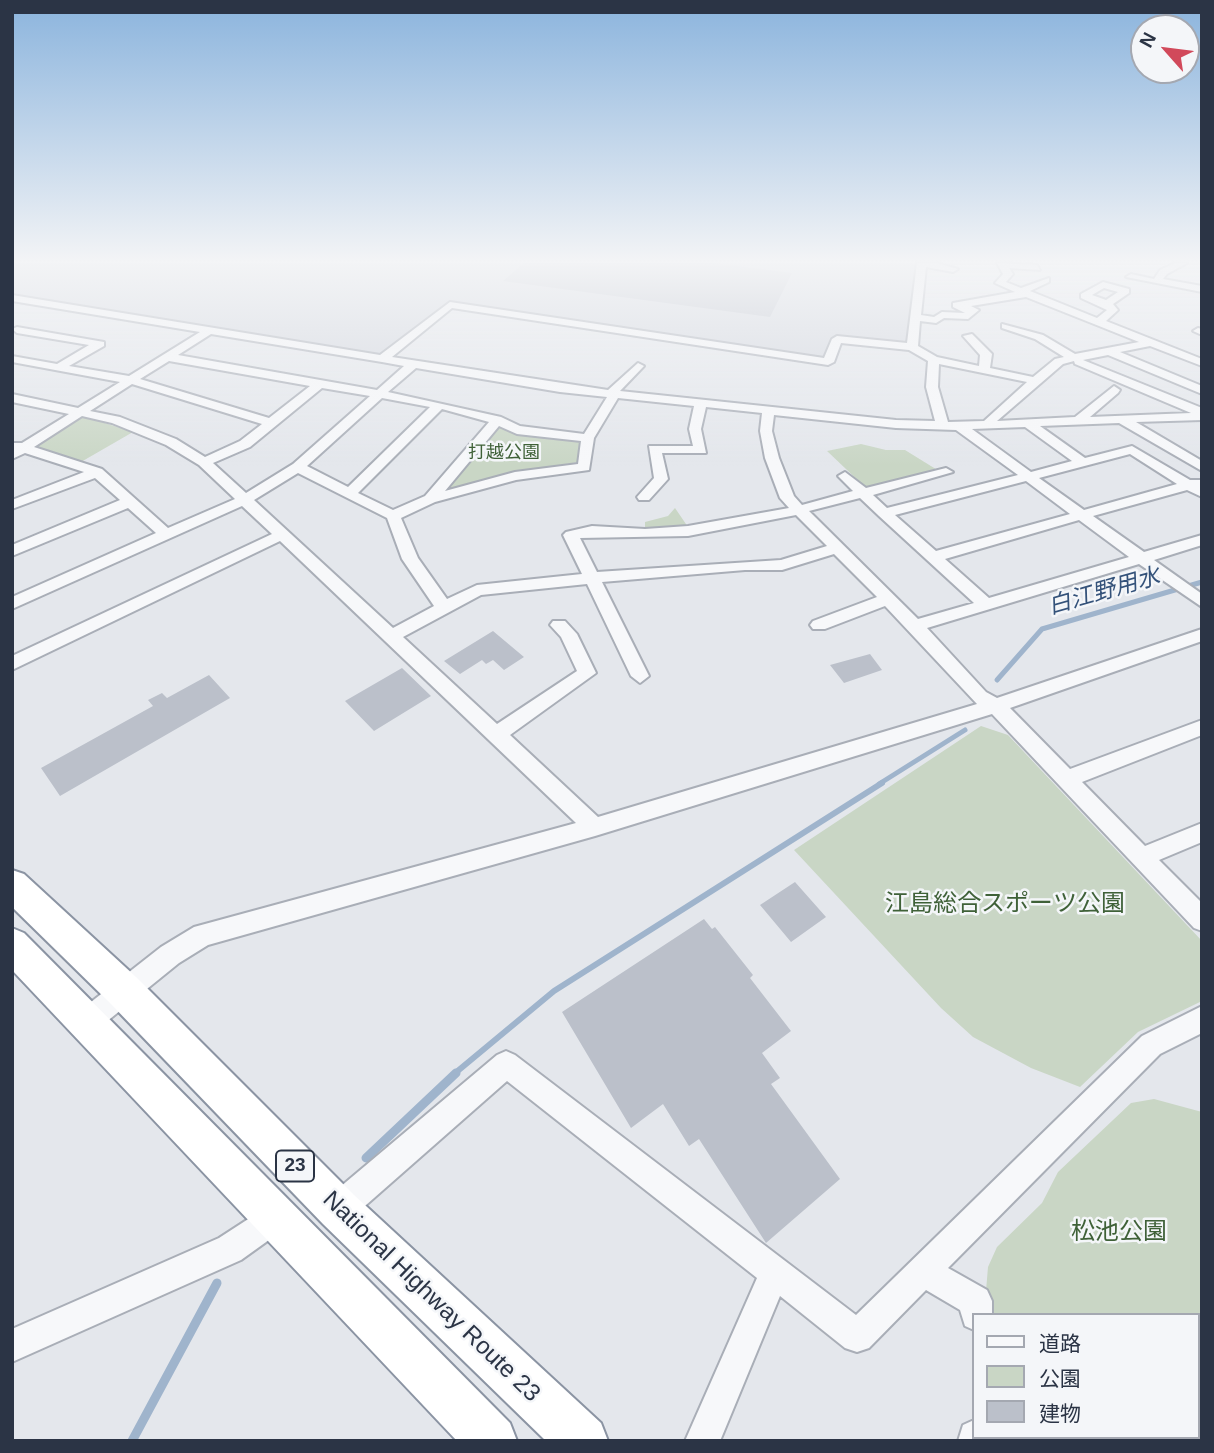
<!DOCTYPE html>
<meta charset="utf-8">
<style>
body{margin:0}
#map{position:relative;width:1214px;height:1453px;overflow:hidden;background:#e4e7ec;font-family:Arial,"Noto Sans JP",sans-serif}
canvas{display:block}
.frame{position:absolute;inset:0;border:14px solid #2b3445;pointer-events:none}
.legend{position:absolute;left:972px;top:1313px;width:228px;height:126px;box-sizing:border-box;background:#f4f6f9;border:2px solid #a4a8b1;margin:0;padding:9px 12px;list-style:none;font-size:21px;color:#2b3445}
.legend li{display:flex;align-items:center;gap:14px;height:35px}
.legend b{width:35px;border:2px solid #a4a8b1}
.north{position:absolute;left:1130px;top:14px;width:70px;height:70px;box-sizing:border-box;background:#f4f6f9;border:2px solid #a4a8b1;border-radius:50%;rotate:298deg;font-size:19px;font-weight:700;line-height:28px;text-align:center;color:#2b3445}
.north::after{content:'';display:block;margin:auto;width:24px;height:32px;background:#d1495b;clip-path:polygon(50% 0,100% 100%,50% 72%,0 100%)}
</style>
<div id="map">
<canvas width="1214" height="1453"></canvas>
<div class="frame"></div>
<ul class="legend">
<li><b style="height:9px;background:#f7f8fa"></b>道路</li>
<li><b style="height:19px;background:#c9d6c5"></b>公園</li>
<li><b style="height:19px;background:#bbc0ca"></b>建物</li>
</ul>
<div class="north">N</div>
</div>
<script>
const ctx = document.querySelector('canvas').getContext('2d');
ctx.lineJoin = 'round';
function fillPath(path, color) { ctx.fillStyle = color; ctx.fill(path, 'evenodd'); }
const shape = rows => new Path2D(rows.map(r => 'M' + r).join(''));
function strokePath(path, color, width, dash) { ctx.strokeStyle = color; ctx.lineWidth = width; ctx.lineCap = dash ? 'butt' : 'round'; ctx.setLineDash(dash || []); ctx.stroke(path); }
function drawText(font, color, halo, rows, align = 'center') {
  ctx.font = font + ' Arial,"Noto Sans JP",sans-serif'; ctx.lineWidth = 5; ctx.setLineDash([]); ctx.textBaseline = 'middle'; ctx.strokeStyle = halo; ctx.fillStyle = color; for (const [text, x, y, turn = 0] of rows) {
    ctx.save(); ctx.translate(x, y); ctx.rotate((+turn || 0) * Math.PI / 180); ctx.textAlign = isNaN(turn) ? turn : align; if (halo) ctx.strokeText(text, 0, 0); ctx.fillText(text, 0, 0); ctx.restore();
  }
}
const built = shape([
 [12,263,919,263,909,344,836,337,824,359,449,304,385,353,377,355,12,296]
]);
const green = shape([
 [83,416,133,432,81,462,35,446],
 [502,426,578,439,582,441,579,462,515,472,453,491,445,487,496,427],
 [861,444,886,450,905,450,939,471,866,488,827,451],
 [675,508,688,527,645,530,645,522,668,516],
 [981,726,1008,735,1202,941,1202,1001,1138,1032,1080,1087,1031,1068,973,1037,941,1008,794,850],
 [1154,1099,1202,1112,1202,1441,984,1441,984,1437,1198,1437,1198,1315,984,1315,988,1267,997,1247,1042,1203,1058,1172,1131,1103]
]);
const streamFar2 = shape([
 [997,680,1042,629,1202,582],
 [879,784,965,730]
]);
const streamFar1 = shape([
 [454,1074,554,991,882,783]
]);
const stream = shape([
 [366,1158,456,1073],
 [132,1441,217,1283]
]);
const building = shape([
 [524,263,713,263,792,273,770,317,503,281],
 [493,631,524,657,504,670,493,660,486,664,482,660,460,674,444,661],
 [870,654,882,670,844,683,830,665],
 [402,668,431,696,374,731,345,701],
 [209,675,230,698,60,796,41,768,153,706,148,700,162,693,167,698],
 [795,882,826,917,791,942,760,905],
 [704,919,712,929,715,927,753,975,750,978,791,1031,762,1053,780,1078,771,1084,840,1179,766,1243,699,1139,689,1146,663,1104,631,1128,562,1012]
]);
const minor = shape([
 [917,263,936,263,958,269,953,272,926,267,921,315,934,317,942,312,965,313,953,307,953,303,1015,292,995,283,1003,274,997,263,1037,265,1040,270,1009,268,1013,274,1006,282,1021,288,1049,278,1049,282,1030,291,1097,318,1107,310,1081,298,1081,294,1103,282,1129,289,1129,293,1113,304,1118,310,1106,321,1202,359,1202,366,1150,346,1120,352,1202,386,1202,394,1108,355,1083,360,1202,408,1202,420,1136,422,1202,461,1202,471,1119,423,1040,426,1085,458,1132,446,1190,480,1200,480,1202,497,1187,490,1093,516,1144,552,1202,535,1202,545,1154,560,1202,594,1202,607,1139,564,927,628,986,692,997,698,1202,629,1202,641,1010,708,1070,769,1202,720,1202,735,1082,782,1145,846,1202,823,1202,842,1159,860,1202,903,1202,931,1194,928,992,714,595,836,208,945,179,963,95,1031,86,1035,77,1031,73,1022,77,1013,161,947,194,927,576,823,280,541,12,670,12,656,272,534,242,506,12,609,12,597,156,533,128,508,12,556,12,545,120,500,95,478,12,509,12,500,84,472,25,453,12,459,12,443,22,443,69,414,12,402,12,394,78,408,120,382,12,362,12,356,57,364,89,345,17,333,12,329,17,327,104,342,104,346,69,366,129,376,200,332,12,301,12,295,380,355,450,302,824,358,832,339,837,336,907,343,917,263],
 [1104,288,1118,292,1106,300,1092,295,1104,288],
 [1026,297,1094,324,1139,342,1075,354,1043,335,1002,324,1002,328,1035,339,1064,357,1055,359,1033,377,990,368,992,354,972,334,963,336,980,355,979,366,937,357,918,346,920,321,936,323,944,318,968,319,979,310,971,306,1026,297],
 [452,308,828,365,834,362,841,343,909,350,928,361,926,387,935,421,896,420,620,391,644,366,638,363,608,390,392,357,452,308],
 [211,334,382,362,404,366,377,390,178,355,211,334],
 [169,361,310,386,269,418,140,379,169,361],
 [1074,361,1075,364,1191,413,1090,417,1118,393,1120,390,1114,386,1075,417,997,421,1063,364,1074,361],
 [939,364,1027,382,984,421,948,422,938,387,939,364],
 [416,368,560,392,607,397,584,434,520,426,501,417,388,392,416,368],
 [132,384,262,424,240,441,205,457,176,439,120,417,90,411,132,384],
 [322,388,370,396,293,464,246,493,213,463,250,447,322,388],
 [382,398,430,407,348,487,307,466,382,398],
 [618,398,694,406,689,429,693,446,649,446,654,478,637,497,639,500,649,500,668,479,662,453,706,453,701,429,706,407,762,413,760,431,765,458,780,498,789,508,688,526,645,529,592,526,566,532,563,535,582,574,477,585,447,599,418,558,401,518,435,502,516,480,589,470,594,438,618,398],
 [442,409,489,422,425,496,393,510,358,493,442,409],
 [774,415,896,428,956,430,1018,475,887,508,873,495,953,472,946,468,866,488,845,472,838,476,853,491,802,505,794,496,779,458,772,431,774,415],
 [82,416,112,423,166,445,199,465,235,499,168,528,102,469,34,447,82,416],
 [499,426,517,434,581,441,578,464,515,472,445,491,499,426],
 [1025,427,1072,461,1031,472,972,429,1025,427],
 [1130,454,1177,484,1084,510,1039,478,1130,454],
 [298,473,387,518,402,559,434,606,393,628,254,500,298,473],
 [1026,481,1070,514,936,551,895,515,1026,481],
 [860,498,879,516,974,603,918,619,809,511,860,498],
 [796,515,827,546,781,560,597,572,580,538,688,536,796,515],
 [1079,520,1129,557,989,598,945,559,1079,520],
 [834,554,877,597,813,621,810,625,813,629,825,629,885,606,977,704,598,817,510,735,596,673,577,634,565,621,553,621,550,625,561,637,577,671,497,724,403,637,481,595,587,584,631,676,640,683,649,676,602,582,745,570,782,570,834,554],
 [1175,263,1187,263,1167,274,1163,279,1202,286,1202,292,1126,277,1131,274,1154,279,1160,270,1175,263],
 [1198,328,1202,329,1202,335,1193,331,1198,328],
 [1202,1006,1202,1033,1160,1054,948,1268,987,1290,992,1301,992,1315,974,1315,974,1330,965,1326,960,1310,926,1290,869,1348,857,1352,845,1348,780,1296,720,1441,685,1441,757,1278,507,1081,349,1220,338,1224,327,1220,323,1209,327,1198,497,1055,506,1051,515,1055,856,1315,1142,1036,1202,1006],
 [276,1201,287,1205,291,1216,287,1227,241,1260,12,1362,12,1329,219,1238,276,1201],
 [974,1420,974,1437,992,1437,992,1441,958,1441,963,1425,974,1420]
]);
const highway = shape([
 [12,870,24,874,136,977,353,1194,601,1423,608,1441,546,1441,323,1224,110,1003,12,907,12,870],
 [12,928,24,933,510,1423,517,1441,457,1441,12,970,12,928]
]);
const farParknames = [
 ["打越公園",504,453]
];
const shields = [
 [295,1166,38]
];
const shieldNames = [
 ["23",295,1166]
];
const waterNames = [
 ["白江野用水",1104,592,-16]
];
const nearParknames = [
 ["江島総合スポーツ公園",1005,904],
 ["松池公園",1119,1232]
];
const nearStreetnames = [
 ["National Highway Route 23",431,1297,44]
];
fillPath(built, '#d2d6de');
fillPath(green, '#c9d6c5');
strokePath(streamFar2, '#9fb4cc', 5);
strokePath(streamFar1, '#9fb4cc', 6);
strokePath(stream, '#9fb4cc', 9);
fillPath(building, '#bbc0ca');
strokePath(minor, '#a9aeb7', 4);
strokePath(highway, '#8b94a3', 4);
fillPath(minor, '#f7f8fa');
fillPath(highway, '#fff');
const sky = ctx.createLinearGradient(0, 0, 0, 466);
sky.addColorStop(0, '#8bb4dd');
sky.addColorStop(0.56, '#f3f4f6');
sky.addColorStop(1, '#f3f4f600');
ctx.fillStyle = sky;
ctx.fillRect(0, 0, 1214, 466);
drawText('18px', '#3f6138', '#f4f6f9', farParknames);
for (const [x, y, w] of shields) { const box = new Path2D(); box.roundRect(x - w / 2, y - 15.5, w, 31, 5); ctx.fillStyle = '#f4f6f9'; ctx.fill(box); strokePath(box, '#2b3445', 2); }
drawText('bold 19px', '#2b3445', null, shieldNames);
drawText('italic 23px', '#34527a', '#f4f6f9', waterNames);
drawText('24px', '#3f6138', '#f4f6f9', nearParknames);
drawText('24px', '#2b3445', '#f4f6f9', nearStreetnames);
</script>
